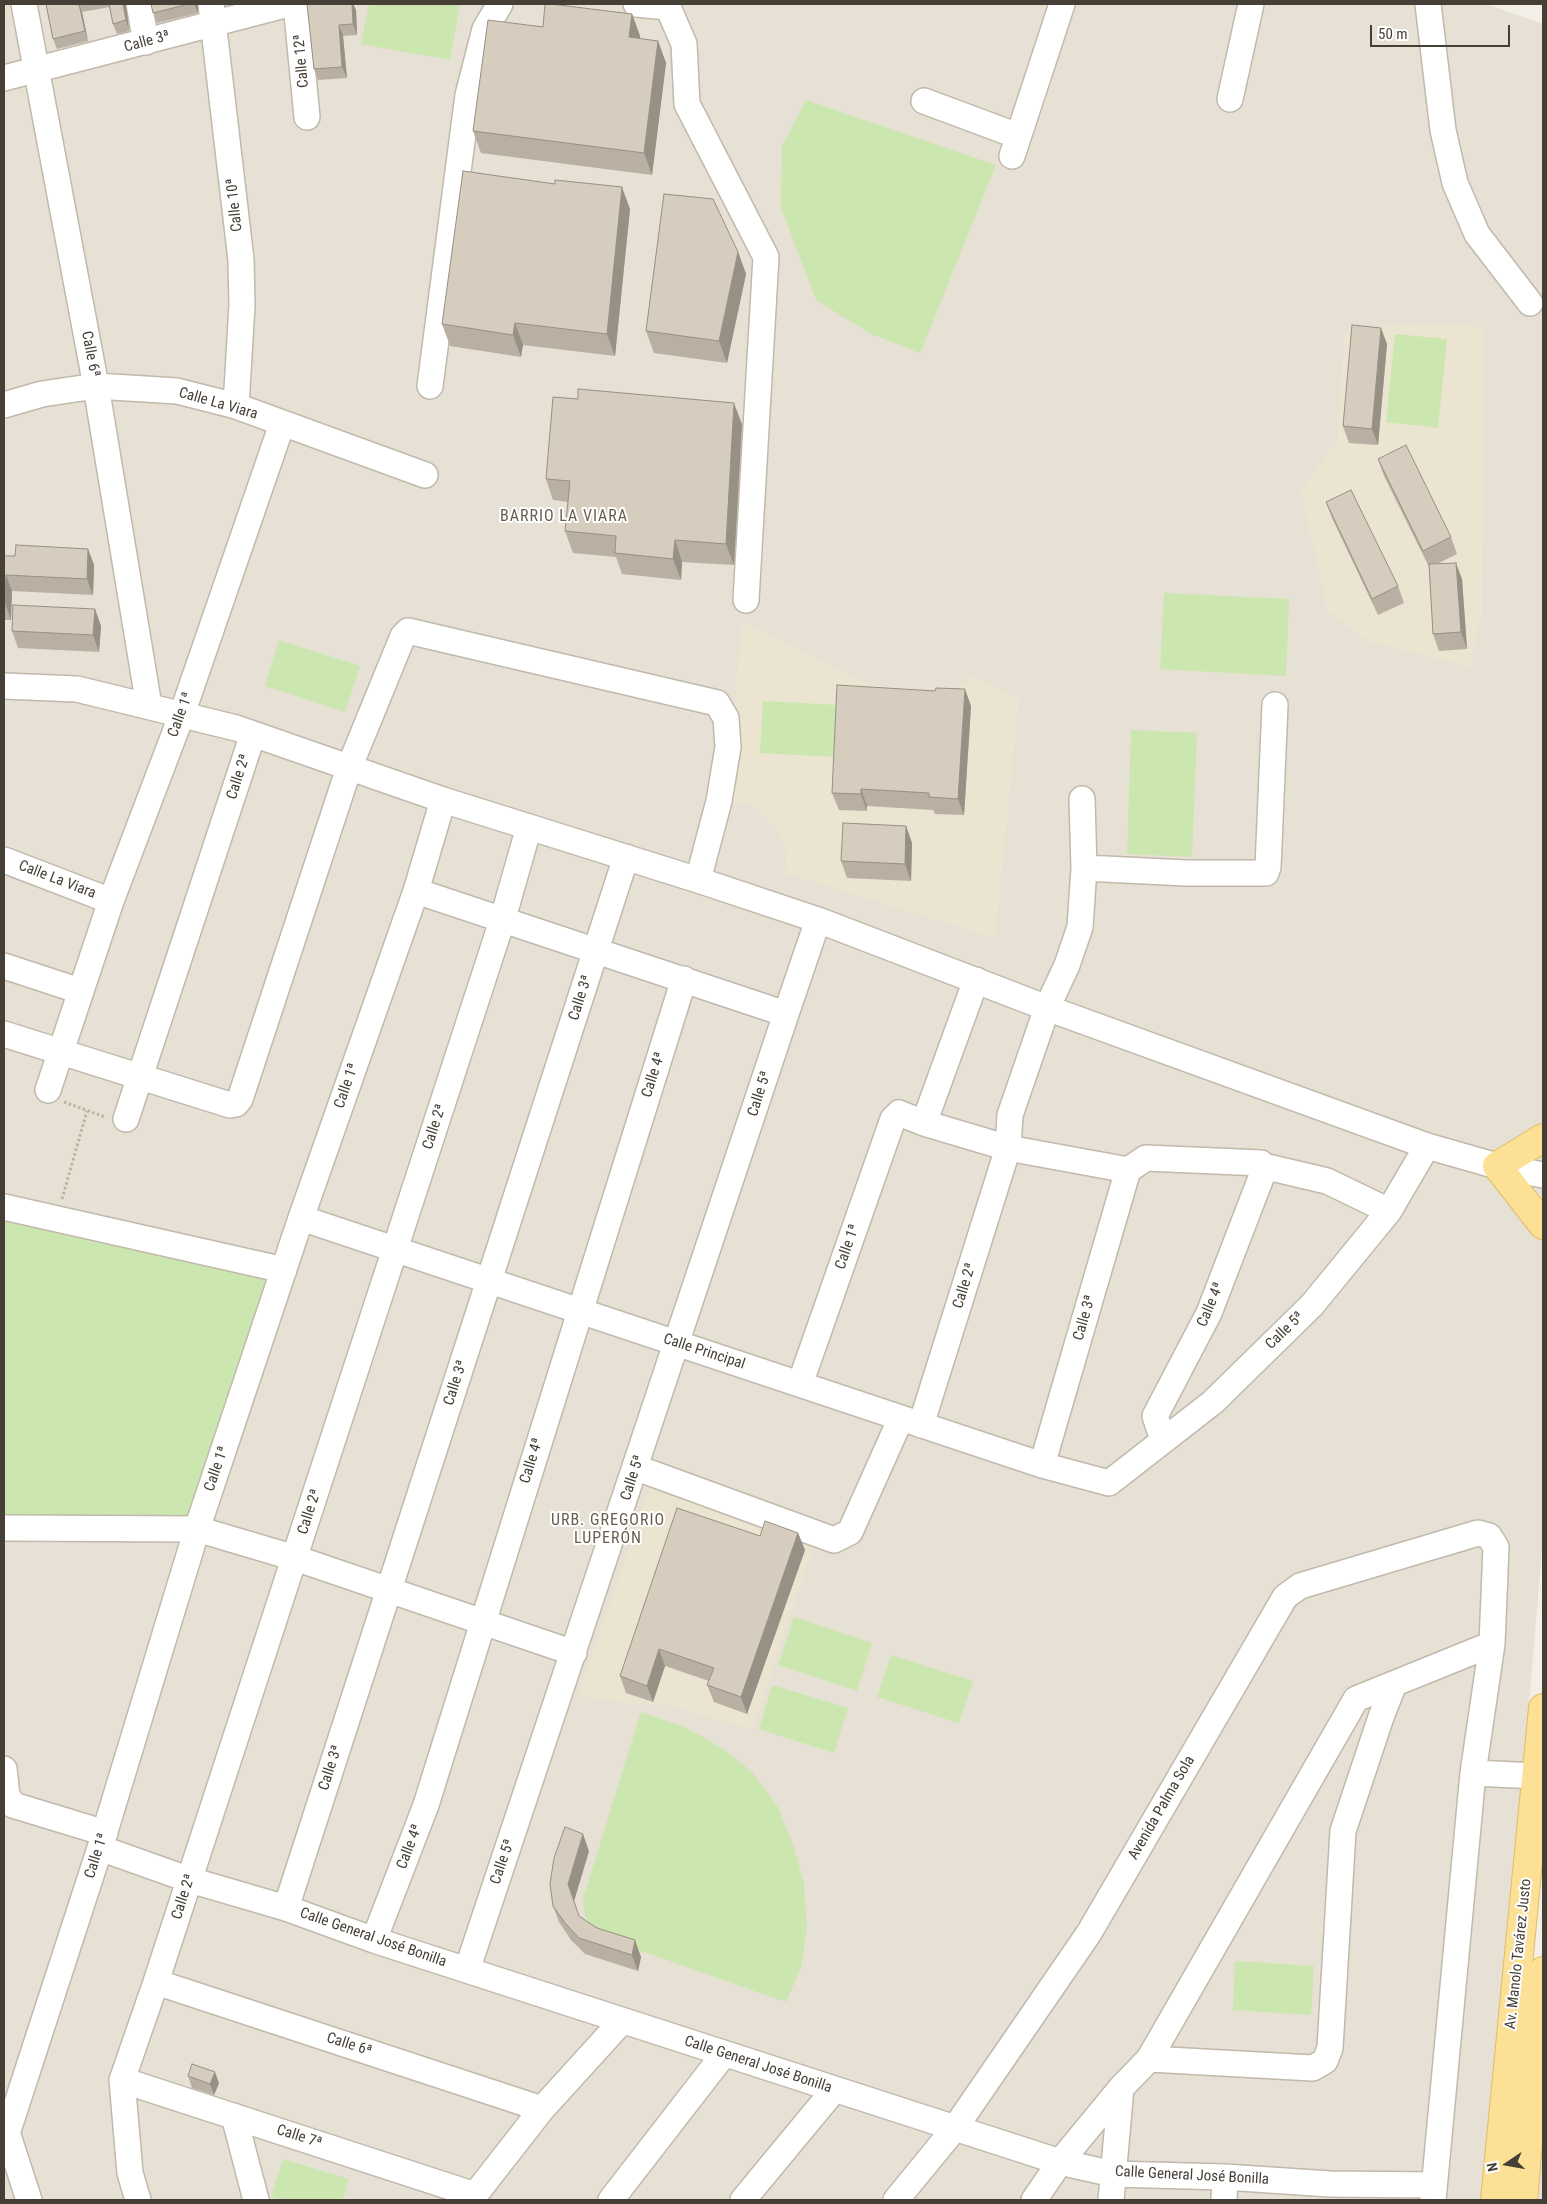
<!DOCTYPE html>
<meta charset="utf-8">
<style>
body{margin:0}
#map{position:relative;width:1547px;height:2204px;overflow:hidden;background:#f2efe6;font-family:"Roboto Condensed",sans-serif}
canvas{display:block}
.frame{position:absolute;inset:0;border:5px solid #453f35;pointer-events:none}
.north{position:absolute;left:1482px;top:2139px;width:50px;height:50px;-webkit-text-stroke:4px #fff;paint-order:stroke;rotate:258deg;font-size:14px;font-weight:700;line-height:20px;text-align:center;color:#453f35}
.north::after{content:'';display:block;margin:auto;width:18px;height:22px;background:#453f35;clip-path:polygon(50% 0,100% 100%,50% 72%,0 100%)}
.scale{position:absolute;left:1370px;top:25px;width:140px;height:22px;box-sizing:border-box;border:2px solid #453f35;border-top:0;padding-left:6px;font-size:15px;line-height:18px;white-space:nowrap;color:#453f35;-webkit-text-stroke:4px #fff;paint-order:stroke}
</style>
<div id="map">
<canvas width="1547" height="2204"></canvas>
<div class="frame"></div>
<div class="north">N</div>
<div class="scale">50 m</div>
</div>
<script>
const ctx = document.querySelector('canvas').getContext('2d');
ctx.lineJoin = 'round';
function fillPath(path, color) { ctx.fillStyle = color; ctx.fill(path, 'evenodd'); }
const shape = rows => new Path2D(rows.map(r => 'M' + r).join(''));
function strokePath(path, color, width, dash) { ctx.strokeStyle = color; ctx.lineWidth = width; ctx.lineCap = dash ? 'butt' : 'round'; ctx.setLineDash(dash || []); ctx.stroke(path); }
function drawText(font, color, halo, rows, align = 'center') {
  ctx.font = font + ' "Roboto Condensed",sans-serif'; ctx.lineWidth = 4; ctx.setLineDash([]); ctx.textBaseline = 'middle'; ctx.strokeStyle = halo; ctx.fillStyle = color; for (const [text, x, y, turn = 0] of rows) {
    ctx.save(); ctx.translate(x, y); ctx.rotate((+turn || 0) * Math.PI / 180); ctx.textAlign = isNaN(turn) ? turn : align; if (halo) ctx.strokeText(text, 0, 0); ctx.fillText(text, 0, 0); ctx.restore();
  }
}
const residential = shape([
 [4,4,1486,4,1543,24,1543,1537,1487,2200,4,2200],
 [1543,2123,1543,2200,1537,2200]
]);
const education = shape([
 [1397,324,1484,327,1482,613,1470,667,1368,641,1328,611,1301,491,1338,439,1344,333],
 [742,622,865,682,911,693,944,696,975,676,1019,699,995,938,785,873,787,848,775,826,752,805,726,802],
 [650,1486,814,1546,752,1730,669,1705,632,1704,578,1696]
]);
const green = shape([
 [369,4,460,4,450,60,361,44],
 [806,100,996,165,920,353,871,334,816,300,781,208,782,146],
 [1395,334,1447,339,1438,428,1386,422],
 [1164,593,1289,599,1286,676,1160,669],
 [279,640,360,666,345,712,265,686],
 [763,701,839,705,837,757,760,753],
 [1131,730,1197,733,1192,857,1127,854],
 [4,1207,284,1270,197,1529,4,1528],
 [794,1617,872,1643,857,1691,778,1665],
 [891,1655,973,1681,959,1723,877,1697],
 [772,1685,848,1708,834,1753,759,1729],
 [641,1712,685,1727,720,1747,751,1771,777,1806,794,1847,804,1885,807,1929,801,1967,786,2002,604,1938,592,1927,585,1915,583,1899],
 [1235,1961,1314,1966,1311,2015,1233,2010],
 [283,2159,349,2179,343,2200,282,2200,271,2197]
]);
const path = shape([
 [64,1102,105,1117],
 [62,1199,87,1111]
]);
const minor = shape([
 [24,4,96,386,149,706],
 [139,4,146,42],
 [211,4,241,260,242,305,236,406],
 [296,4,307,117],
 [636,4,668,7,684,44,687,104,766,257,746,600],
 [1428,4,1443,130,1455,183,1477,234,1530,303],
 [4,78,289,4],
 [1230,99,1251,4],
 [924,101,1018,136],
 [1012,156,1062,4],
 [430,386,468,95,485,29,500,4],
 [4,405,42,394,96,386,177,391,236,406,425,475],
 [4,686,77,689,236,728,443,800,698,880,818,920,1047,1008,1427,1146,1497,1166,1543,1175],
 [4,860,111,901],
 [1084,868,1186,873,1266,873,1268,867,1275,705],
 [416,891,786,1014,818,920],
 [4,966,80,991],
 [4,1034,230,1105,236,1104,240,1099,349,768,403,636,408,631,717,703,726,718,728,747,719,801,698,880],
 [48,1090,111,901,182,714,282,424],
 [126,1119,253,734],
 [924,1123,976,980],
 [4,1207,284,1270],
 [301,1218,1042,1465,1109,1483,1213,1402,1312,1305,1389,1211,1427,1146],
 [800,1384,893,1119,899,1113,924,1123,1008,1148,1128,1170,1146,1158,1261,1163,1263,1166,1327,1181,1389,1211],
 [921,1425,1008,1148,1010,1115,1047,1008,1067,965,1080,927,1084,868,1082,799],
 [1166,1438,1160,1431,1155,1416,1209,1313,1264,1170,1263,1166],
 [1042,1465,1128,1170],
 [637,1468,834,1540,850,1532,901,1418],
 [4,1528,197,1529,295,1558,574,1653],
 [4,1769,7,1795,13,1805,105,1833],
 [1473,1773,1537,1776],
 [100,1848,190,1880,286,1908,374,1940,1060,2162,1113,2174,1225,2177,1330,2184,1434,2185],
 [286,1908,626,857],
 [374,1940,426,1805,684,979],
 [467,1970,786,1014],
 [156,1982,542,2109],
 [1149,2059,1313,2068,1325,2061,1330,2048,1343,1831,1381,1717,1394,1684],
 [122,2080,475,2195],
 [234,2116,256,2200],
 [7,2132,29,2200],
 [4,2143,100,1848,197,1529,301,1218,416,891,443,800],
 [138,2200,130,2173,122,2080,156,1982,503,918,529,827],
 [471,2200,542,2109,622,2021],
 [611,2200,724,2054],
 [743,2200,834,2090],
 [896,2200,955,2128,1089,1933,1285,1597,1300,1586,1478,1533,1489,1536,1496,1547,1492,1644,1473,1773,1433,2200],
 [1034,2200,1060,2162,1121,2088,1149,2059,1356,1699,1492,1644],
 [1111,2200,1121,2088],
 [1224,2200,1225,2177]
]);
const major = shape([
 [1543,1138,1497,1166,1543,1225],
 [1495,2200,1543,1708],
 [1523,2200,1543,1971]
]);
const wall = shape([
 [46,4,126,4,129,31,117,34,113,24,110,7,82,12,88,41,57,49,53,39],
 [151,4,198,4,198,13,157,23],
 [307,4,353,4,356,10,357,35,343,36,347,78,318,80,314,69],
 [632,14,640,36,639,39,658,41,666,63,652,175,481,153,473,131,543,27],
 [555,184,630,209,615,356,523,345,521,357,450,346,442,324],
 [738,252,746,274,727,363,654,353,646,331],
 [1387,344,1378,445,1349,443,1343,426],
 [742,424,734,565,682,562,681,580,622,574,616,557,573,553,565,531,568,502,553,500,546,479],
 [1378,459,1451,537,1457,554,1437,564,1462,579,1467,649,1439,651,1433,634,1429,567,1384,476],
 [1326,502,1398,586,1404,603,1378,615,1332,518],
 [88,549,94,565,93,595,12,591,11,620,4,620,4,556,15,556],
 [95,609,101,626,99,652,18,648,12,631],
 [971,706,964,815,935,814,933,810,867,806,867,811,839,810,832,793],
 [906,826,912,843,911,881,847,878,841,861],
 [798,1533,805,1550,747,1714,714,1702,707,1685,709,1681,665,1666,653,1702,626,1693,620,1676,760,1536],
 [589,1851,574,1901,579,1916,641,1957,638,1971,585,1954,571,1940,559,1922,553,1906],
 [188,2076,219,2083,214,2095,192,2088]
]);
const shadedWall = shape([
 [79,4,82,12,88,41,85,31],
 [123,4,126,4,129,31,126,20],
 [194,4,198,4,198,13],
 [352,4,353,4,356,10,357,35,353,24],
 [632,14,640,36,637,59,629,37],
 [339,25,343,36,347,78,342,67],
 [658,41,666,63,652,175,644,153],
 [622,187,630,209,615,356,607,334],
 [738,252,746,274,727,363,719,341],
 [515,323,523,345,521,357,513,335],
 [1381,328,1387,344,1378,445,1372,429],
 [734,403,742,424,734,565,726,544],
 [675,540,682,562,681,580,673,559],
 [88,549,94,565,93,595,87,579],
 [1456,563,1462,579,1467,649,1461,632],
 [6,575,12,591,11,620,5,603],
 [95,609,101,626,99,652,93,635],
 [965,689,971,706,964,815,958,799],
 [861,789,867,806,867,811,861,794],
 [906,826,912,843,911,881,905,864],
 [798,1533,805,1550,747,1714,741,1697],
 [659,1649,665,1666,653,1702,647,1686],
 [583,1834,589,1851,574,1901,568,1884],
 [635,1940,641,1957,638,1971,632,1955],
 [215,2072,219,2083,214,2095,210,2084]
]);
const building = shape([
 [46,4,79,4,85,31,53,39,46,4],
 [109,4,123,4,126,20,113,24,109,4],
 [151,4,189,4,153,13,151,4],
 [307,4,352,4,353,24,339,25,342,67,314,69,307,4],
 [545,4,551,4,632,14,629,37,658,41,644,153,473,131,488,20,543,27,545,4],
 [463,171,555,184,555,180,622,187,607,334,515,323,513,335,442,324,463,171],
 [664,194,713,199,738,252,719,341,646,331,664,194],
 [1352,325,1381,328,1372,429,1343,426,1352,325],
 [578,389,734,403,726,544,675,540,673,559,615,553,616,536,565,531,570,481,546,479,553,397,578,399,578,389],
 [1406,445,1451,537,1423,551,1378,459,1406,445],
 [1351,490,1398,586,1372,599,1326,502,1351,490],
 [16,545,88,549,87,579,6,575,5,603,4,603,4,556,15,556,16,545],
 [1456,563,1461,632,1433,634,1429,564,1456,563],
 [13,605,95,609,93,635,12,631,13,605],
 [837,685,935,691,936,688,965,689,958,799,929,797,929,793,861,789,861,794,832,793,837,685],
 [843,823,906,826,905,864,841,861,843,823],
 [677,1508,760,1536,765,1521,798,1533,741,1697,707,1685,714,1668,659,1649,647,1686,620,1676,677,1508],
 [565,1827,583,1834,568,1884,579,1916,597,1928,635,1940,632,1955,579,1938,565,1923,553,1906,550,1884,554,1858,565,1827],
 [192,2064,215,2072,210,2084,188,2076,192,2064]
]);
const streetNames = [
 ["Calle 3ª",147,42,-15],
 ["Calle 12ª",302,61,-95],
 ["Calle 10ª",235,205,-96],
 ["Calle 6ª",90,354,79],
 ["Calle La Viara",218,404,16],
 ["Calle 1ª",181,715,-70],
 ["Calle 2ª",239,777,-72],
 ["Calle La Viara",57,880,21],
 ["Calle 3ª",581,998,-72],
 ["Calle 4ª",654,1075,-72],
 ["Calle 1ª",347,1086,-71],
 ["Calle 5ª",760,1094,-72],
 ["Calle 2ª",435,1127,-72],
 ["Calle 1ª",848,1247,-71],
 ["Calle 2ª",965,1286,-73],
 ["Calle 4ª",1211,1305,-67],
 ["Calle 3ª",1085,1318,-74],
 ["Calle 5ª",1285,1331,-44],
 ["Calle Principal",704,1352,18],
 ["Calle 3ª",456,1383,-72],
 ["Calle 4ª",532,1461,-73],
 ["Calle 1ª",217,1469,-71],
 ["Calle 5ª",633,1478,-72],
 ["Calle 2ª",310,1512,-72],
 ["Calle 3ª",331,1768,-72],
 ["Avenida Palma Sola",1162,1808,-60],
 ["Calle 4ª",410,1847,-69],
 ["Calle 1ª",97,1856,-72],
 ["Calle 5ª",503,1862,-71],
 ["Calle 2ª",184,1897,-72],
 ["Calle General José Bonilla",373,1938,19],
 ["Av. Manolo Tavárez Justo",1519,1954,-84],
 ["Calle 6ª",349,2045,18],
 ["Calle General José Bonilla",758,2065,18],
 ["Calle 7ª",299,2137,18],
 ["Calle General José Bonilla",1192,2176,3]
];
const neighbourhoodNames = [
 ["BARRIO LA VIARA",564,517],
 ["URB. GREGORIO",608,1521],
 ["LUPERÓN",608,1539]
];
fillPath(residential, '#e6e1d4');
fillPath(education, '#ebe4d0');
fillPath(green, '#cce6af');
strokePath(minor, '#c1b9ab', 28);
strokePath(major, '#e1bd65', 30);
strokePath(path, '#bfb29a', 3, [2.5, 2.5]);
strokePath(minor, '#fff', 25);
strokePath(major, '#fce095', 28);
fillPath(wall, '#b9b0a3');
fillPath(shadedWall, '#969085');
fillPath(building, '#d7cdbe');
strokePath(building, '#969085', 1);
drawText('15px', '#453f35', '#fff', streetNames);
ctx.letterSpacing = '1px';
drawText('16px', '#675d4d', '#fff', neighbourhoodNames);
ctx.letterSpacing = '0px';
</script>
